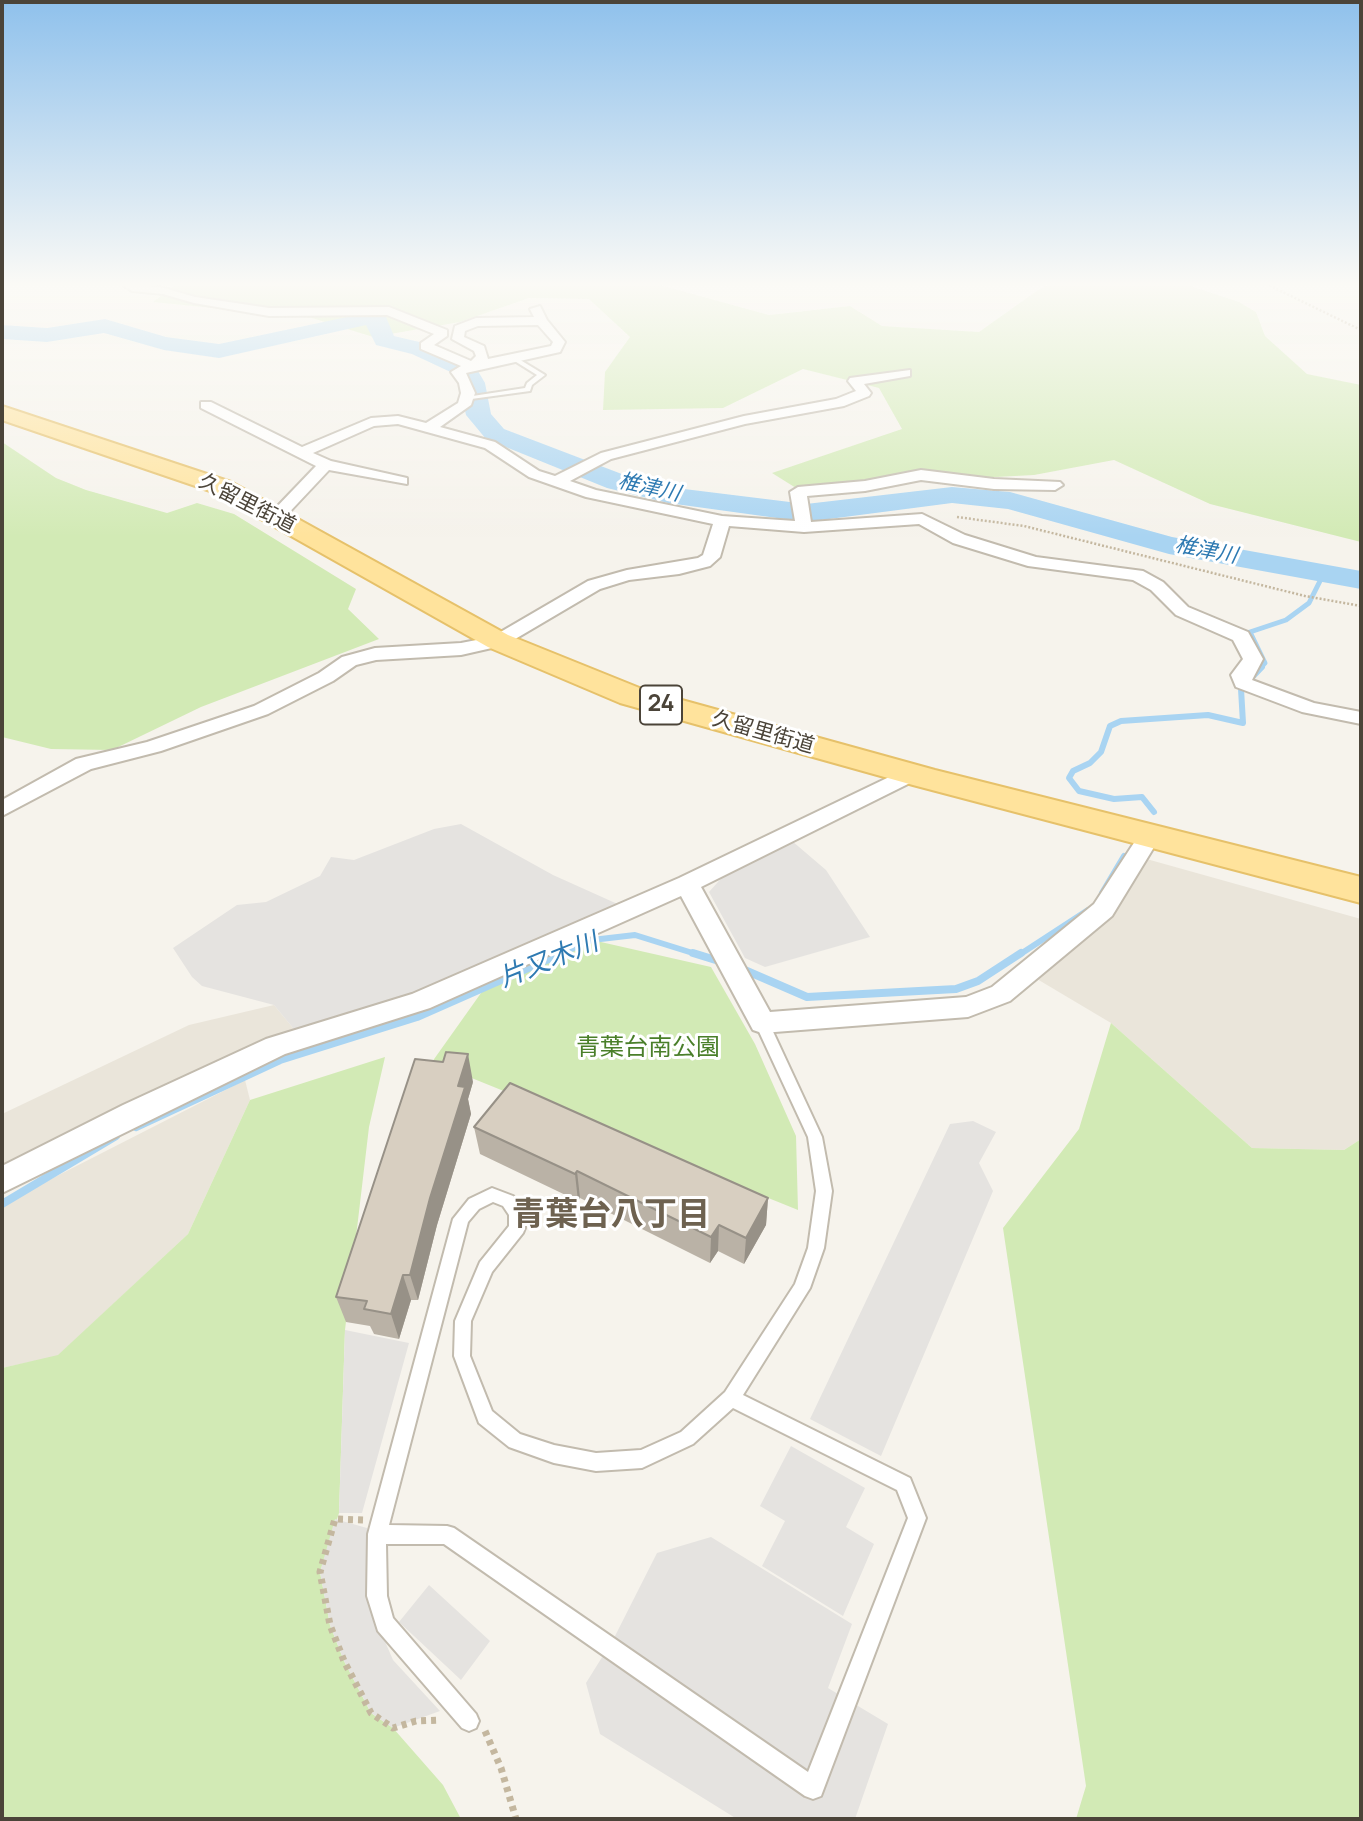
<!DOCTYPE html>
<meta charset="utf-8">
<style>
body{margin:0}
#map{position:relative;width:1363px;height:1821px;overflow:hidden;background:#f6f3ec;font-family:Manrope,sans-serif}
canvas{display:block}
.frame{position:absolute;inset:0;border:4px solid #4b4439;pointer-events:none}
</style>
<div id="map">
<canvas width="1363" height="1821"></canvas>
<div class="frame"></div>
</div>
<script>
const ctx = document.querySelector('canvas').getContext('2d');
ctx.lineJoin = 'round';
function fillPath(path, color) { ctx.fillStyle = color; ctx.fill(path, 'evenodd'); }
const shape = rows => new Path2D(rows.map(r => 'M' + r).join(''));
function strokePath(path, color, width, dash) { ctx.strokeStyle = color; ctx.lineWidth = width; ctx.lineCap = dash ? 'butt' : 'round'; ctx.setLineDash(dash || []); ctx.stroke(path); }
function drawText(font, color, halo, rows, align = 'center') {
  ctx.font = font + ' Manrope,"Noto Sans JP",sans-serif'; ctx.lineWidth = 6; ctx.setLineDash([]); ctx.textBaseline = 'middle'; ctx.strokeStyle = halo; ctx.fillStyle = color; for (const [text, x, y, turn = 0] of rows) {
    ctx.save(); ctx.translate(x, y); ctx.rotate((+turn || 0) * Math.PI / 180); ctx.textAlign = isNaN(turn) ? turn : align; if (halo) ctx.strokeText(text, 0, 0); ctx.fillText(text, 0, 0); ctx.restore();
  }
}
const residential = shape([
 [1143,858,1361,919,1361,1139,1344,1150,1252,1148,1111,1023,1037,979],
 [274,1005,298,1034,265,1043,2,1175,2,1114,189,1025],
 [245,1080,250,1100,188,1234,58,1356,2,1368,2,1204]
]);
const green = shape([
 [179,282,649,282,769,315,850,306,882,326,979,332,1038,290,1054,282,1178,282,1239,302,1256,312,1265,336,1307,374,1361,385,1361,542,1210,504,1114,460,1034,475,977,478,935,472,855,485,796,488,772,473,902,429,879,388,803,369,723,408,603,410,605,372,630,337,589,299,529,298,460,322,373,337,312,318,153,302],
 [2,442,56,478,86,490,167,513,197,503,234,514,356,589,348,609,379,639,201,707,112,750,51,749,2,737],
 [592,940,711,967,755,1044,796,1136,798,1210,432,1062,486,986],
 [1111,1023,1252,1148,1344,1150,1361,1139,1361,1819,1076,1819,1086,1786,1003,1228,1079,1129],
 [385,1057,369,1127,345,1330,339,1513,320,1572,330,1625,344,1661,371,1713,393,1728,443,1785,461,1819,2,1819,2,1368,58,1355,188,1234,250,1100]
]);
const parking = shape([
 [461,824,553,875,622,906,427,993,298,1034,274,1005,202,986,192,977,173,948,237,905,266,902,320,876,331,857,354,860,434,829],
 [792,841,826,870,870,937,765,967,745,958,709,892,726,873],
 [973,1121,996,1132,979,1163,993,1191,881,1456,810,1419,950,1124],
 [345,1330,409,1343,362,1513,339,1513],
 [791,1446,865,1488,846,1527,874,1544,843,1616,762,1566,785,1521,760,1506],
 [335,1519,367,1528,371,1609,393,1660,440,1711,393,1728,371,1713,344,1661,330,1625,320,1572],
 [711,1537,852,1624,828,1688,888,1724,855,1819,737,1819,600,1734,586,1683,614,1638,657,1553],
 [429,1585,490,1641,461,1680,399,1622]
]);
const streamFar2 = shape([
 [1260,668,1265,663,1250,632,1286,620,1309,603,1323,575]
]);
const streamFar1 = shape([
 [1154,812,1142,797,1114,799,1079,791,1069,778,1073,771,1090,763,1101,752,1110,726,1121,721,1208,715,1243,723,1241,689,1262,667],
 [1102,893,1124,856],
 [558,955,592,940,635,935,699,955],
 [1019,955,1088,910]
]);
const stream = shape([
 [693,953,722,962],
 [740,968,807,997,956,989,978,981,1021,953],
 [136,1127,280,1060,417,1017,562,953],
 [2,1204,116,1136]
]);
const river = shape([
 [366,313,386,317,394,336,428,344,475,366,485,383,491,414,504,429,627,476,668,487,806,504,952,487,1010,492,1172,537,1361,571,1361,589,1169,554,1008,509,952,503,806,522,668,503,607,488,486,439,466,415,457,375,412,354,376,345,366,325,219,358,164,350,104,333,47,342,2,339,2,325,47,328,105,319,166,337,219,344,366,313]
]);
const pathFar1 = shape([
 [1262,282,1361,330],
 [957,517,1024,526,1305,596,1361,606]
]);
const path = shape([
 [363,1520,335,1519,320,1572,330,1625,344,1661,371,1713,393,1728,416,1721,441,1720],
 [485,1731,501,1768,516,1819]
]);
const lane = shape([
 [513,358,517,358,545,375,532,385,530,391,464,400,464,398,466,397,525,388,527,383,537,375,513,360,513,358],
 [762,1018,767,1019,769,1023,822,1137,832,1191,824,1248,810,1288,743,1395,910,1478,926,1518,824,1788,821,1796,813,1799,805,1796,444,1544,386,1544,387,1596,393,1618,476,1714,479,1721,476,1728,469,1731,462,1728,378,1631,367,1596,368,1534,453,1219,469,1199,492,1188,513,1196,525,1213,525,1228,523,1233,492,1272,471,1321,470,1356,492,1411,520,1434,554,1445,596,1453,641,1450,681,1432,725,1392,795,1284,808,1248,816,1191,808,1137,755,1023,757,1019,762,1018],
 [493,1202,503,1206,509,1215,509,1226,480,1262,455,1321,454,1356,479,1423,509,1447,554,1463,596,1471,642,1468,693,1444,733,1408,897,1490,908,1518,808,1772,454,1528,447,1526,389,1525,468,1222,479,1209,493,1202]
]);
const street = shape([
 [118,282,164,288,195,297,269,308,389,307,447,330,447,336,434,345,471,361,476,356,474,351,452,339,455,326,476,318,534,317,530,309,540,306,547,320,565,342,560,352,466,373,475,393,471,405,440,427,495,442,539,471,555,476,601,453,744,416,836,399,856,391,848,381,850,378,910,370,910,376,864,384,871,393,869,396,844,406,745,424,611,459,570,481,596,490,722,516,795,521,790,492,798,487,865,481,921,470,994,479,1060,482,1063,485,1055,490,994,489,921,480,865,491,807,496,811,522,922,514,965,535,1036,557,1143,571,1163,582,1188,607,1248,632,1263,659,1252,680,1314,703,1361,712,1361,724,1302,712,1236,687,1231,675,1243,659,1233,640,1176,615,1151,590,1133,580,1028,566,953,543,919,524,804,532,729,526,720,557,710,566,679,574,629,580,600,589,505,645,461,655,376,660,356,665,333,681,268,714,161,751,91,769,2,816,2,800,76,759,147,742,254,706,319,673,342,657,375,648,461,643,492,637,588,581,627,570,698,558,703,555,713,524,586,497,529,477,485,448,398,424,374,426,313,453,331,461,407,478,407,484,329,470,282,520,270,520,270,514,316,466,201,408,201,402,211,402,302,447,371,418,398,416,426,423,458,403,461,393,459,383,451,372,461,366,421,349,421,343,434,334,387,315,269,316,194,303,163,294,132,291,118,282],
 [538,325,553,342,551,346,488,359,484,346,464,337,465,331,478,326,538,325],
 [910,767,921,774,918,779,701,887,770,1012,966,997,992,987,1094,904,1143,829,1159,829,1162,834,1112,916,1010,1001,968,1017,762,1033,753,1030,681,896,430,1008,285,1054,2,1193,2,1166,123,1105,266,1039,412,994,679,878,910,767]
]);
const primary = shape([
 [2,406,231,482,508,635,642,689,935,770,1361,877,1361,903,913,785,620,703,488,647,213,492,2,420,2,406]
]);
const wall = shape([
 [473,1082,468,1099,471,1114,437,1225,418,1300,411,1300,399,1339,374,1334,370,1326,346,1322,336,1297],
 [474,1127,768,1198,766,1225,744,1264,718,1251,710,1263,580,1198,578,1201,480,1154]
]);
const shadedWall = shape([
 [468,1054,473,1082,468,1099,471,1114,437,1225,418,1300,410,1275,458,1086],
 [577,1171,580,1198,578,1201,575,1174],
 [768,1198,766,1225,744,1264,746,1238],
 [719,1225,718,1251,710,1263,711,1237],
 [403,1275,411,1300,399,1339,391,1314]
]);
const building = shape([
 [446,1052,468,1054,458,1086,465,1087,430,1198,410,1275,403,1275,391,1314,364,1309,367,1301,336,1297,415,1059,443,1062,446,1052],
 [510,1083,768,1198,746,1238,719,1225,711,1237,577,1171,575,1174,474,1127,510,1083]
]);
const farWaternames = [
 ["椎津川",649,488,13],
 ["椎津川",1206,551,11]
];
const farStreetnames = [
 ["久留里街道",247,504,27],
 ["久留里街道",763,733,16]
];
const shields = [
 [661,705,42]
];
const shieldNames = [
 ["24",661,705]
];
const parkNames = [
 ["青葉台南公園",648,1048]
];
const waterNames = [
 ["片又木川",549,961,-22]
];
const nearQuarternames = [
 ["青葉台八丁目",611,1216]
];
fillPath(residential, '#eae5da');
fillPath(green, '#d2eab5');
fillPath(parking, '#e5e3e0');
strokePath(streamFar2, '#a9d4f2', 5);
strokePath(streamFar1, '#a9d4f2', 6);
strokePath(stream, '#a9d4f2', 8);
fillPath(river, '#a9d4f2');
strokePath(lane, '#c2bbae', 4);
strokePath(street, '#c2bbae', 4);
strokePath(primary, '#e6c16a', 4);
strokePath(pathFar1, '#c4b79f', 2.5, [2, 2]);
strokePath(path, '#c4b79f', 7, [5, 5]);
fillPath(lane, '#fff');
fillPath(street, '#fff');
fillPath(primary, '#ffe39c');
fillPath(wall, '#bab2a6');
fillPath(shadedWall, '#979187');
fillPath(building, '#d8cfc1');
strokePath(building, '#979187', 2);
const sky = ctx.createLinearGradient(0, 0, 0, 537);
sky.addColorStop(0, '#8fc1ec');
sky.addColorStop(0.53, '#fbfaf6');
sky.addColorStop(1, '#fbfaf600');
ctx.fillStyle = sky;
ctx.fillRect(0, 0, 1363, 537);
drawText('italic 21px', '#2e7ab2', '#fff', farWaternames);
drawText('21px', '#4b4439', '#fff', farStreetnames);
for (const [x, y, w] of shields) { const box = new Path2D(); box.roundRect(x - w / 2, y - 19.5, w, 39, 5); ctx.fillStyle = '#fff'; ctx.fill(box); strokePath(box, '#4b4439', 2); }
drawText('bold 23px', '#4b4439', null, shieldNames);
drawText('24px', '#4a7f2a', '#fff', parkNames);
drawText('italic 26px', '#2e7ab2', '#fff', waterNames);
drawText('bold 33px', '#6e6250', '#fff', nearQuarternames);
</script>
